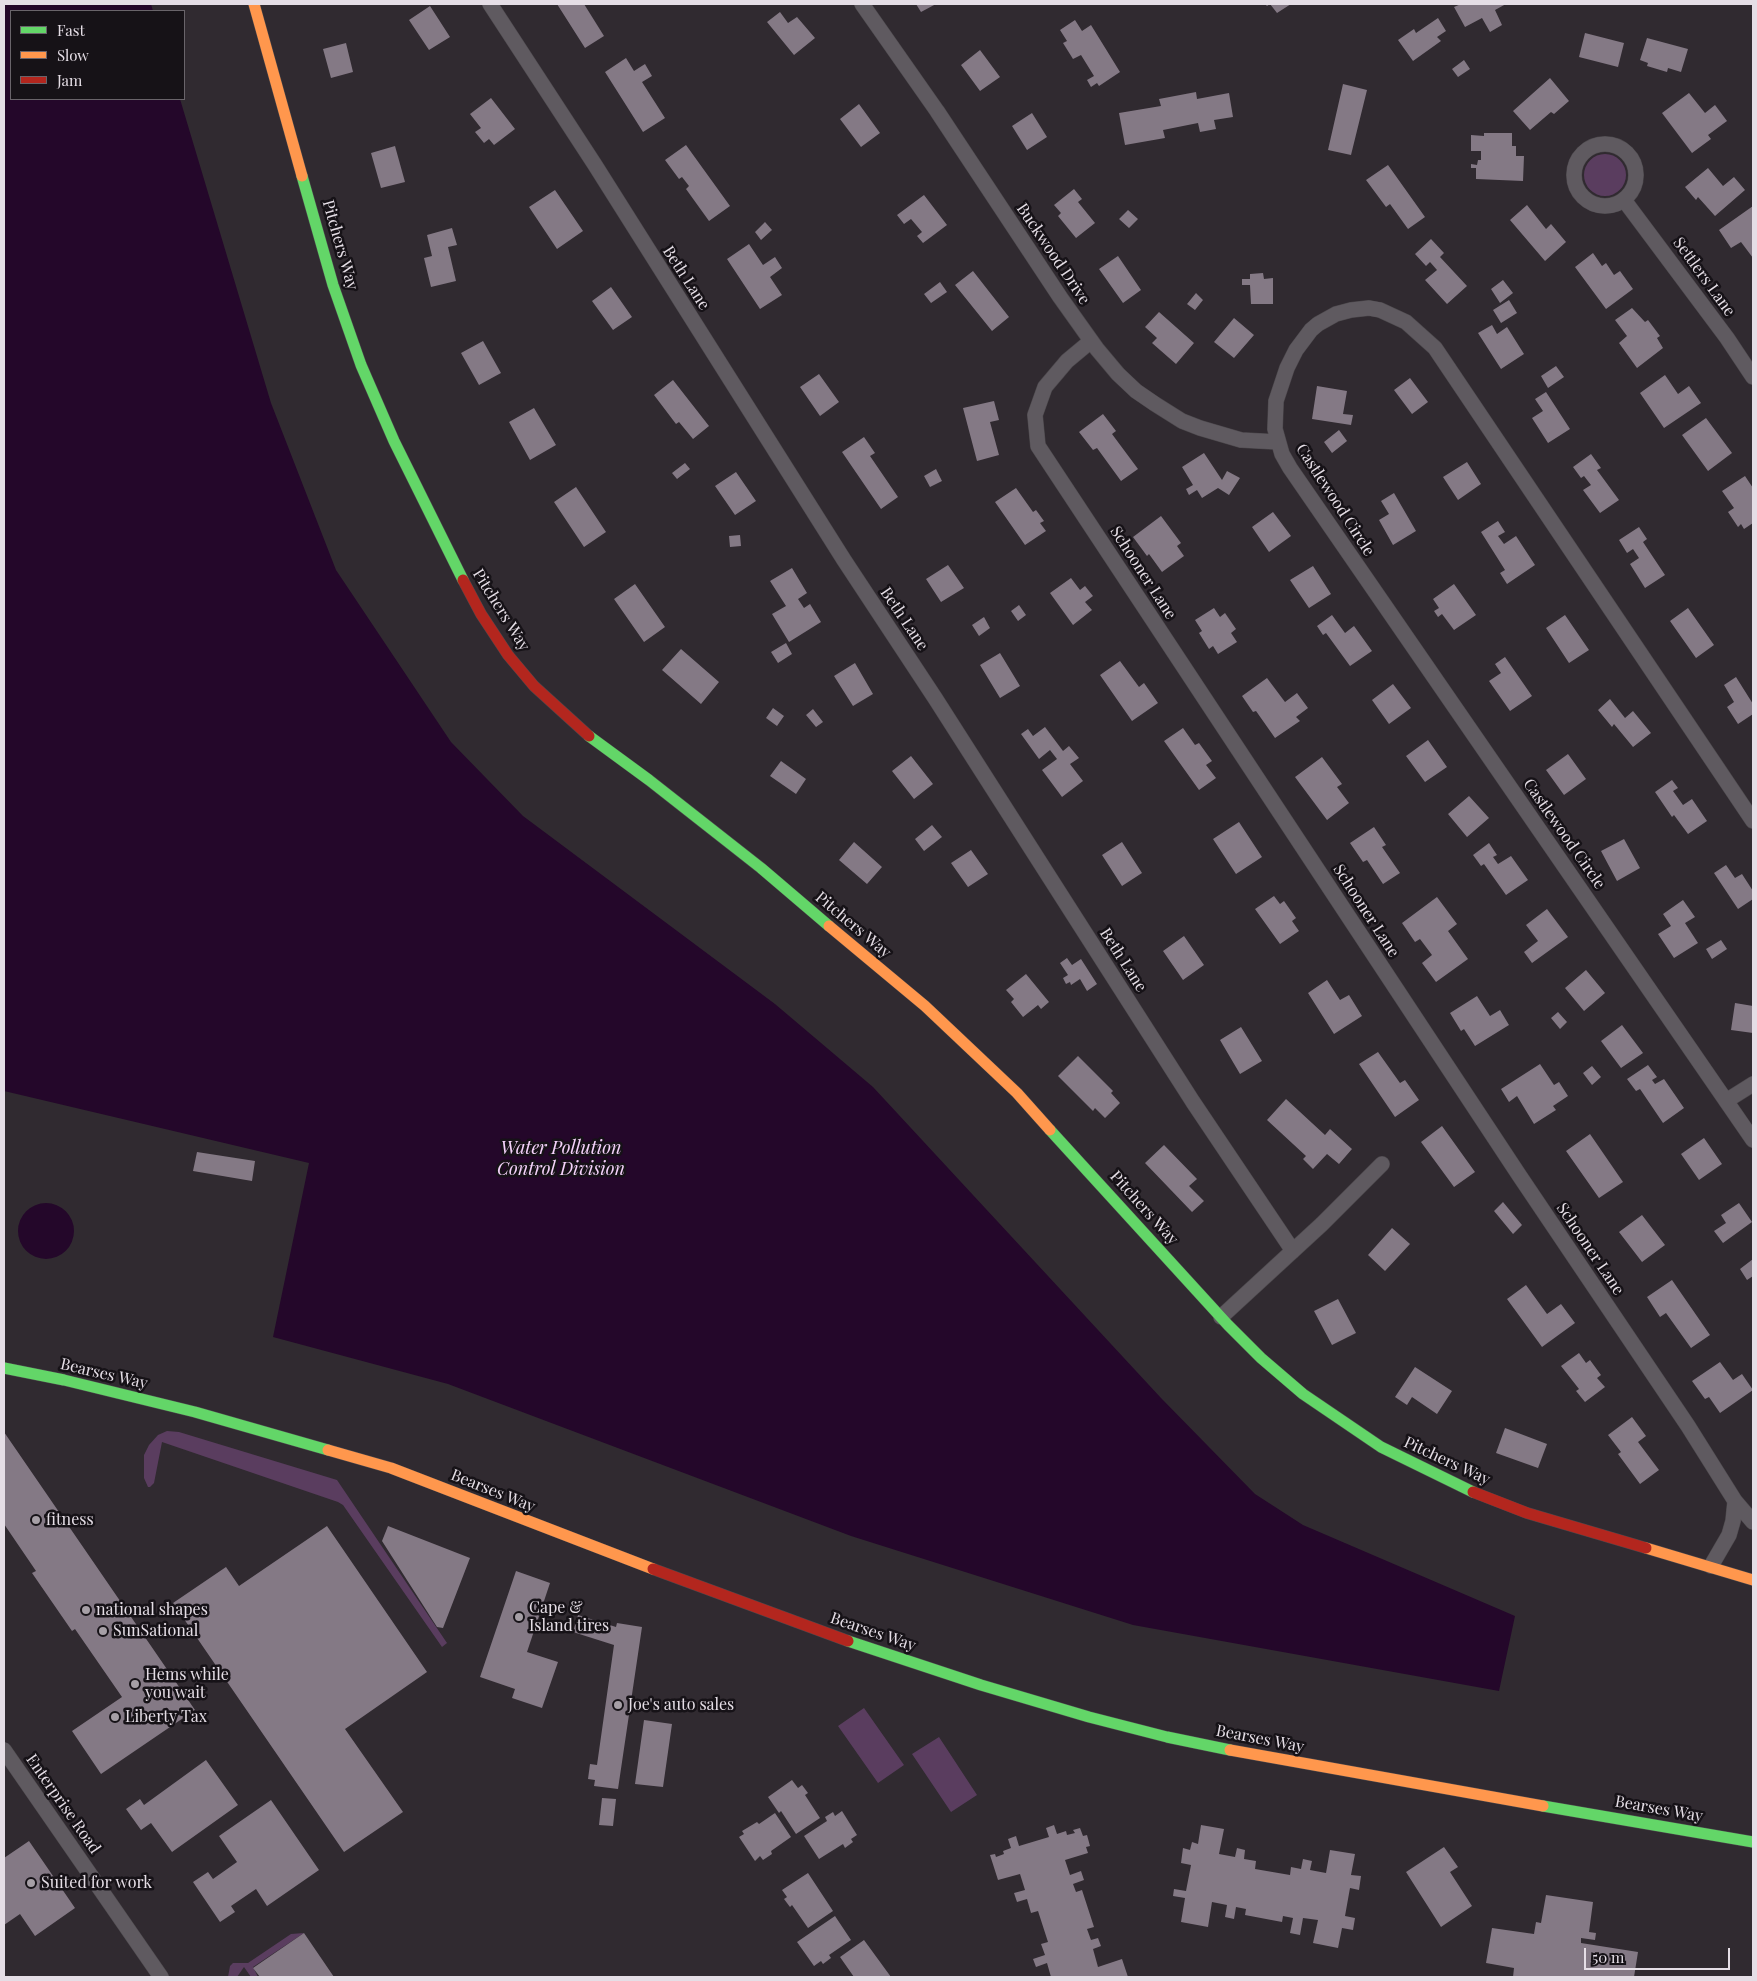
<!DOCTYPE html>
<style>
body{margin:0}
#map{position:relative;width:1757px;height:1981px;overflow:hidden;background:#302a30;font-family:"Playfair Display",serif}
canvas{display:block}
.frame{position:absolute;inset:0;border:5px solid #e5dee6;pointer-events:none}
.legend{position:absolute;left:10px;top:10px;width:175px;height:90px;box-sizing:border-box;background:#161217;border:1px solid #69646a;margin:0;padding:6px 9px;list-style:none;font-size:15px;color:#e5dee6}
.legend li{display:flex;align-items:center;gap:10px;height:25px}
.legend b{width:25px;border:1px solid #69646a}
.scale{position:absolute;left:1584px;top:1948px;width:146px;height:22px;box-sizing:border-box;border:2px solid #e5dee6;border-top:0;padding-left:6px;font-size:15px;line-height:18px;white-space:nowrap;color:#e5dee6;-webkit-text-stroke:4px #161217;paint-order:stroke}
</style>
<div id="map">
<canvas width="1757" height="1981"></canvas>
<div class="frame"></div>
<ul class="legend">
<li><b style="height:6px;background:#63d668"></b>Fast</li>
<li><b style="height:6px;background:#ff974d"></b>Slow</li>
<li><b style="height:6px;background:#b3261e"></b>Jam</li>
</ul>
<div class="scale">50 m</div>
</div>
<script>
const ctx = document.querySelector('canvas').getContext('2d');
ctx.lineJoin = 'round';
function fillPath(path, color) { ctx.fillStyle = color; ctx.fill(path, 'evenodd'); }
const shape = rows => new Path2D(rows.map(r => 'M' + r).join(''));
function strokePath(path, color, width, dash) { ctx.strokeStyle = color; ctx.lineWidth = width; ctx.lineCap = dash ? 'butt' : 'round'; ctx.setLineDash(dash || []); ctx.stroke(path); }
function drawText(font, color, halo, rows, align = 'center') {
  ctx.font = font + ' "Playfair Display",serif'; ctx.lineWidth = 5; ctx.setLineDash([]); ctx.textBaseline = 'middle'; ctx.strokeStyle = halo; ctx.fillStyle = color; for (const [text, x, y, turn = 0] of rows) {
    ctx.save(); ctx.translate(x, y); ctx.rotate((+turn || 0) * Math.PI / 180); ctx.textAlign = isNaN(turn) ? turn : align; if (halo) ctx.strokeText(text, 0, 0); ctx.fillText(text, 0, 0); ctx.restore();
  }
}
const green = shape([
 '1584 175a21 21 0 1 1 42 0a21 21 0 1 1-42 0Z',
 [167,1431,179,1432,337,1480,447,1643,442,1647,343,1505,338,1502,162,1442,154,1483,150,1487,148,1487,144,1478,144,1455,149,1445,158,1435],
 [864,1708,904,1765,878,1783,838,1726],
 [939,1737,977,1795,951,1812,912,1754],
 [304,1933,253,1967,258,1977,251,1977,244,1967,237,1977,228,1977,230,1966,233,1963,248,1963,291,1934]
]);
const water = shape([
 [4,4,151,4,153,11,11,11,11,99,180,99,271,403,336,570,451,742,523,816,775,1004,873,1087,1161,1398,1255,1494,1303,1525,1515,1616,1499,1691,1133,1625,851,1536,448,1384,273,1337,309,1163,4,1091],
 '18 1231a28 28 0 1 1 56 0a28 28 0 1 1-56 0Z'
]);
const building = shape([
 [557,4,584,4,604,36,585,48],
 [916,4,936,4,921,12],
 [1265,4,1291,4,1277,13,1270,4,1267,6],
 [1461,4,1506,4,1495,10,1502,25,1490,32,1482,18,1465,27,1454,7],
 [430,6,450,37,429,50,409,20],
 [780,12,788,23,797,17,815,38,794,55,767,22],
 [1438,18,1446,31,1437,37,1441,41,1413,61,1398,40,1414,29,1416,33],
 [1075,20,1082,31,1091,25,1120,72,1099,86,1097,83,1091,87,1087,80,1094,76,1081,55,1073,59,1063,43,1067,41,1060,30],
 [1585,33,1624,43,1618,67,1579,57],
 [1647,38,1688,49,1681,72,1668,68,1667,72,1647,66,1648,63,1640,60],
 [346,43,353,72,331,78,323,49],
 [980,50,1000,77,980,91,961,65],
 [626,58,634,71,645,64,652,76,642,82,665,118,643,132,605,72],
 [1464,60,1470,69,1458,77,1452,69],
 [1550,78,1569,101,1554,114,1551,112,1530,130,1513,111],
 [1343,84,1367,90,1351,155,1328,150],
 [1196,92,1197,99,1229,93,1233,117,1214,120,1216,129,1200,132,1198,123,1163,130,1165,138,1125,145,1119,113,1161,106,1159,99],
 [1689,93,1705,113,1715,105,1727,121,1708,135,1711,139,1692,153,1662,113],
 [491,98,515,129,494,145,489,139,484,143,475,132,481,128,470,114],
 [859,104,880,133,861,147,840,119],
 [1032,113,1047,137,1027,150,1012,126],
 [1484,133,1512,133,1512,146,1516,146,1516,156,1524,156,1523,181,1476,179,1476,168,1471,168,1471,164,1477,165,1478,160,1481,160,1481,151,1471,151,1471,135,1484,136],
 [686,145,730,206,709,221,686,189,689,186,682,177,679,179,665,160],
 [395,146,405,182,381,188,371,153],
 [1388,165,1425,217,1408,229,1390,204,1386,207,1366,180],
 [1708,168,1723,186,1734,177,1745,190,1715,216,1698,197,1696,200,1685,187],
 [1074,189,1082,199,1078,202,1095,223,1076,238,1058,216,1061,213,1054,205],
 [555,190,583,231,557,249,529,207],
 [924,195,947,225,923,243,917,236,922,232,911,219,904,224,897,215],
 [1527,205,1546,229,1551,224,1566,242,1545,261,1510,220],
 [1753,206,1753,258,1741,242,1731,248,1719,230],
 [1128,210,1138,219,1129,228,1119,219],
 [765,222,772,230,761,240,755,232],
 [452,228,457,245,448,247,456,281,431,287,424,258,432,256,427,235],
 [1431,239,1444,253,1440,257,1467,286,1447,304,1425,280,1437,270,1430,262,1426,266,1415,254],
 [749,244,763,265,775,257,782,268,770,277,782,295,760,309,727,259],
 [1593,253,1602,266,1606,263,1614,275,1620,271,1633,289,1606,309,1575,267],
 [1118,256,1141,290,1123,303,1099,269],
 [973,271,1009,317,992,331,955,285],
 [1263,273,1264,279,1273,278,1273,304,1251,304,1250,285,1242,285,1242,279,1250,279,1250,274],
 [1503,280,1513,293,1500,303,1491,289],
 [940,282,947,292,931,303,924,294],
 [611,287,632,317,613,330,592,301],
 [1196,293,1203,300,1195,310,1187,304],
 [1509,300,1517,313,1501,323,1493,310],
 [1632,308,1645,322,1648,320,1660,336,1657,338,1663,348,1637,368,1619,343,1627,336,1615,320],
 [1159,312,1194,343,1176,364,1152,343,1157,338,1145,327],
 [1234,318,1254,335,1234,358,1214,342],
 [1492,325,1497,334,1507,327,1524,354,1501,369,1478,333],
 [483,341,501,373,479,385,461,353],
 [1556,366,1564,377,1548,388,1541,376],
 [819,374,839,402,820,416,800,387],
 [1665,375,1678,394,1689,386,1701,403,1664,428,1640,393],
 [1410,378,1428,402,1412,414,1394,390],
 [673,380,709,426,693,439,679,422,676,424,654,395],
 [1317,386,1347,391,1343,414,1353,415,1351,425,1312,419],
 [1546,392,1570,429,1548,443,1532,418,1543,411,1535,399],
 [994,401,999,420,990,422,999,455,977,461,963,408],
 [534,408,556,445,530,460,509,422],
 [1103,414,1116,431,1112,434,1138,469,1121,481,1097,448,1093,450,1079,432],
 [1706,418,1732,453,1708,471,1682,435],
 [1339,430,1347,441,1332,453,1324,442],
 [864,437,875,453,870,456,898,497,881,509,842,452],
 [1204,453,1222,480,1227,471,1240,478,1229,495,1218,488,1202,498,1197,490,1189,495,1186,489,1193,485,1182,467],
 [1591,454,1601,468,1597,470,1619,500,1600,513,1583,490,1591,485,1584,476,1581,478,1573,467],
 [1467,462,1481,484,1458,500,1443,477],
 [685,463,690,469,677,479,672,473],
 [936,469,942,481,930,487,924,476],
 [736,472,756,501,735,515,715,486],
 [1745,476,1753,488,1753,523,1744,529,1741,524,1738,527,1728,512,1734,508,1722,491],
 [576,487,606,532,584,547,554,502],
 [1016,488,1033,512,1036,510,1044,521,1040,523,1046,531,1025,545,995,502],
 [1394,493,1416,531,1393,545,1379,520,1389,514,1381,501],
 [1273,512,1291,536,1269,552,1252,527],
 [1161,516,1181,543,1177,546,1184,556,1162,572,1149,554,1147,556,1133,537],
 [1498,521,1505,532,1498,536,1504,544,1516,536,1535,565,1507,584,1500,573,1505,570,1481,532],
 [1639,527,1647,539,1643,542,1665,575,1645,588,1630,564,1639,558,1633,549,1627,553,1619,540],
 [740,535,741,546,730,547,729,536],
 [948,565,964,588,941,602,926,579],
 [1313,566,1331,594,1309,608,1290,580],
 [792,568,807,593,798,599,804,608,810,604,821,622,789,642,772,614,786,606,770,581],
 [1071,578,1080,590,1085,586,1093,596,1085,602,1092,610,1073,625,1050,593],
 [635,584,665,627,644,642,614,599],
 [1454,584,1476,615,1454,630,1442,614,1438,617,1434,611,1439,608,1433,599],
 [1019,605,1026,615,1018,621,1011,611],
 [1214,608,1220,617,1225,613,1236,629,1231,633,1237,642,1218,654,1213,646,1209,649,1199,633,1202,631,1195,620],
 [1688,608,1714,645,1696,658,1670,621],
 [1332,615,1345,633,1354,626,1372,651,1350,666,1326,633,1323,635,1317,626],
 [1565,615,1589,650,1569,663,1546,628],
 [984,617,990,628,979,636,972,625],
 [786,643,792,654,778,663,771,652],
 [681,649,719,682,701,704,662,670],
 [1000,653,1020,686,1000,698,980,665],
 [1505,657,1532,696,1510,711,1489,681,1501,673,1495,664],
 [1120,661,1139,687,1144,683,1158,703,1132,721,1100,675],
 [855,663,873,694,853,706,834,676],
 [1736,677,1753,704,1753,714,1738,724,1727,707,1734,702,1724,685],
 [1267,678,1285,702,1297,693,1308,708,1296,717,1300,721,1275,738,1256,711,1253,712,1242,696],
 [1393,684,1411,708,1389,724,1372,700],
 [1610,699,1625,718,1633,711,1651,733,1633,747,1614,724,1612,727,1598,710],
 [773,708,784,716,777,726,766,718],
 [813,709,823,722,816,727,806,715],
 [1045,727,1063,751,1069,746,1079,758,1070,764,1083,781,1062,797,1042,770,1057,759,1050,750,1039,759,1021,734,1028,729,1033,736],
 [1183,728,1195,745,1199,743,1212,761,1206,765,1216,778,1199,790,1164,741],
 [1428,740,1447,767,1425,782,1406,756],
 [1568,754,1586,779,1564,795,1546,770],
 [911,756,933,784,914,799,892,771],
 [1322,757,1342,784,1337,787,1349,803,1327,820,1295,777],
 [781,761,806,779,796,794,770,776],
 [1672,780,1678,788,1673,791,1683,805,1692,799,1707,821,1688,834,1674,815,1672,817,1655,792],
 [1469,796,1489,818,1467,837,1448,814],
 [1239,822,1262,857,1236,874,1213,839],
 [932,825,942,837,924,851,915,839],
 [1374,827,1386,845,1382,847,1400,873,1383,884,1367,860,1363,862,1350,843],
 [1624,839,1640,868,1617,881,1601,851],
 [854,842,882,867,867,884,839,860],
 [1122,842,1142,873,1122,886,1102,855],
 [1489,843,1497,855,1493,857,1498,864,1511,856,1528,880,1506,895,1484,864,1481,866,1473,855],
 [971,850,988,874,968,887,951,863],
 [1726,865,1735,878,1742,874,1753,891,1753,899,1738,909,1714,873],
 [1274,896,1280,904,1284,901,1296,918,1292,921,1299,931,1280,944,1255,909],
 [1437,897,1457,924,1448,931,1468,959,1436,982,1422,963,1432,955,1420,939,1415,942,1402,923],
 [1683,900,1695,917,1685,923,1698,943,1674,958,1658,934,1671,926,1663,914],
 [1547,909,1568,937,1532,963,1524,952,1538,941,1526,925],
 [1184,936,1204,965,1183,980,1163,951],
 [1721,940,1727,949,1712,959,1706,949],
 [1067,958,1072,965,1081,959,1097,984,1087,991,1080,979,1071,985,1070,982,1066,984,1063,978,1068,975,1060,963],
 [1586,970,1605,993,1584,1011,1565,988],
 [1026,974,1049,1002,1041,1009,1038,1005,1023,1017,1011,1002,1014,999,1006,990],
 [1327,980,1340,1000,1349,995,1362,1016,1334,1034,1308,993],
 [1477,996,1490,1016,1500,1010,1509,1025,1475,1046,1464,1029,1461,1031,1450,1013],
 [1735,1003,1753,1006,1753,1033,1731,1030],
 [1558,1012,1567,1022,1560,1029,1551,1018],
 [1622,1025,1643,1053,1621,1068,1601,1041],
 [1241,1027,1262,1061,1240,1074,1220,1040],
 [1378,1052,1400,1083,1405,1080,1419,1100,1395,1117,1359,1064],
 [1078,1056,1113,1091,1111,1093,1120,1103,1105,1118,1095,1108,1093,1111,1058,1076],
 [1540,1064,1554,1085,1559,1082,1568,1096,1553,1106,1556,1110,1534,1124,1517,1096,1509,1102,1501,1089],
 [1648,1065,1657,1077,1652,1080,1655,1084,1664,1079,1684,1108,1663,1123,1640,1089,1636,1091,1627,1079],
 [1592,1066,1601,1077,1592,1085,1583,1073],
 [1286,1099,1325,1135,1330,1129,1352,1149,1339,1164,1327,1154,1313,1169,1303,1159,1306,1156,1267,1120],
 [1442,1126,1475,1172,1454,1187,1421,1142],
 [1590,1134,1623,1182,1599,1198,1566,1151],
 [1704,1138,1722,1164,1699,1180,1681,1154],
 [1164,1145,1197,1179,1189,1186,1204,1201,1192,1212,1145,1163],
 [197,1152,255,1161,252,1181,193,1171],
 [1503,1202,1522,1225,1513,1234,1494,1211],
 [1739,1203,1752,1222,1723,1243,1714,1231,1726,1223,1721,1215],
 [1642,1215,1665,1245,1642,1262,1619,1232],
 [1392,1228,1410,1244,1385,1271,1368,1255],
 [1753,1259,1753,1276,1747,1280,1740,1269],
 [1672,1280,1710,1335,1691,1348,1666,1313,1660,1317,1647,1297],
 [1526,1285,1547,1314,1561,1304,1575,1323,1542,1347,1507,1299],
 [1338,1299,1356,1333,1332,1345,1314,1311],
 [1579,1353,1586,1363,1590,1360,1601,1375,1597,1378,1605,1387,1585,1402,1576,1391,1579,1389,1561,1366],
 [1720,1362,1733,1380,1742,1374,1753,1390,1720,1413,1709,1397,1705,1399,1692,1381],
 [1415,1367,1452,1391,1437,1414,1412,1397,1407,1405,1395,1397],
 [1632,1417,1646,1436,1638,1442,1659,1470,1640,1484,1618,1454,1621,1452,1608,1435],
 [1505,1428,1547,1444,1538,1468,1496,1453],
 [4,1432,195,1710,101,1774,72,1731,122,1697,75,1629,72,1631,32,1573,36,1571,4,1524],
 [327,1526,427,1672,345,1729,403,1812,344,1852,173,1603,226,1567,239,1586],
 [388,1526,470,1558,443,1628,437,1627,382,1541],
 [516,1571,550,1583,527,1652,558,1662,542,1708,512,1698,515,1689,480,1677],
 [578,1615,616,1627,617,1623,642,1627,618,1789,594,1786,595,1780,588,1779,590,1764,597,1765,614,1645,573,1632],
 [644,1720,672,1724,663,1787,635,1784],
 [206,1760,238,1805,172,1852,151,1823,141,1830,126,1809,140,1799,144,1805],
 [792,1780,798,1788,802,1785,808,1793,805,1795,820,1818,796,1834,781,1811,779,1813,768,1797],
 [602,1798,616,1799,613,1826,599,1825],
 [271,1800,319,1870,267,1906,256,1889,231,1906,235,1912,220,1922,193,1882,208,1872,213,1879,237,1862,219,1836],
 [842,1811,857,1835,851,1839,853,1842,845,1848,843,1844,819,1859,804,1836,827,1821,825,1817,833,1812,835,1816],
 [775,1813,791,1837,771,1851,772,1854,763,1860,760,1856,755,1861,739,1837,744,1834,742,1831,757,1822,759,1824],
 [1054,1825,1057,1834,1066,1831,1067,1835,1075,1833,1073,1830,1080,1828,1083,1836,1087,1835,1090,1846,1086,1847,1088,1853,1065,1860,1070,1875,1081,1871,1084,1880,1073,1884,1076,1892,1082,1890,1094,1927,1087,1929,1091,1940,1098,1938,1101,1946,1093,1949,1098,1967,1122,1959,1128,1977,1051,1977,1047,1963,1036,1967,1033,1959,1045,1955,1041,1944,1048,1942,1038,1911,1031,1913,1027,1899,1017,1902,1014,1893,1025,1890,1020,1874,998,1880,990,1855,995,1854,996,1857,1004,1854,1003,1851,1011,1848,1008,1839,1016,1836,1019,1846,1049,1837,1046,1828],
 [1201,1825,1224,1829,1219,1854,1235,1857,1237,1848,1245,1850,1244,1859,1256,1861,1255,1869,1290,1875,1291,1867,1301,1869,1303,1859,1312,1861,1310,1870,1326,1873,1330,1850,1355,1854,1351,1875,1361,1876,1359,1890,1350,1888,1345,1916,1355,1918,1353,1930,1342,1928,1338,1948,1313,1943,1318,1920,1303,1918,1300,1935,1290,1933,1293,1918,1283,1916,1282,1922,1245,1915,1246,1909,1236,1907,1234,1919,1225,1917,1227,1905,1212,1902,1208,1927,1181,1922,1185,1898,1173,1896,1174,1889,1186,1891,1191,1865,1181,1863,1183,1848,1190,1850,1192,1842,1198,1844],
 [29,1841,75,1908,35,1936,20,1914,4,1925,4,1858],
 [1444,1847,1458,1867,1450,1872,1472,1906,1441,1927,1406,1872],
 [808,1873,833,1911,808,1928,792,1905,790,1907,784,1899,787,1897,782,1890],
 [1546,1895,1593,1902,1589,1932,1596,1933,1595,1940,1581,1938,1581,1943,1638,1952,1634,1977,1513,1977,1514,1968,1486,1963,1492,1928,1534,1934,1536,1922,1541,1923],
 [835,1916,851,1940,829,1955,831,1958,823,1964,821,1961,814,1966,797,1942],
 [304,1933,334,1977,260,1977,253,1968],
 [864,1940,891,1977,854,1977,840,1957]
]);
const street = shape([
 [490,4,595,165,844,560,935,698,1193,1102,1293,1251],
 [862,4,937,111,1060,297,1097,349,1118,374,1136,391,1155,404,1182,421,1200,428,1241,440,1278,442],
 '1574 175a31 31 0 1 1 62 0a31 31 0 1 1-62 0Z',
 [1624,200,1727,338,1753,377],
 [1091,341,1067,361,1045,387,1035,415,1038,446,1519,1175,1688,1426,1735,1501],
 [1753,821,1435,348,1406,322,1380,310,1369,308,1351,310,1336,314,1318,324,1311,330,1296,350,1287,368,1276,401,1275,429,1282,454,1290,468,1753,1140],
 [1726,1101,1753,1084],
 [1221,1317,1322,1224,1382,1164],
 [1711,1566,1729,1535,1733,1521,1735,1501,1753,1522],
 [4,1750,161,1977]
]);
const fast = shape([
 [302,176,333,285,361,365,394,441,463,580],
 [589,736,649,780,761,868,829,926],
 [1050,1130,1228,1325,1261,1358,1303,1394,1381,1447,1473,1492],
 [4,1368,64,1380,195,1412,328,1450],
 [848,1641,981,1685,1089,1717,1167,1737,1230,1750],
 [1543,1806,1753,1842]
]);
const slow = shape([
 [254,4,302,176],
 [829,926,925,1006,1017,1093,1050,1130],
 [328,1450,391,1468,653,1569],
 [1646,1548,1753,1580],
 [1230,1750,1543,1806]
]);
const jam = shape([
 [463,580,481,614,508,655,534,686,589,736],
 [1473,1492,1527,1513,1646,1548],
 [653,1569,848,1641]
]);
const markers = [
 [36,1520,5,"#a69fa6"],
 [86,1610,5,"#a69fa6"],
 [519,1617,5,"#a69fa6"],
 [103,1631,5,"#a69fa6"],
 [135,1684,5,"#a69fa6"],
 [618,1705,5,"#a69fa6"],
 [115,1717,5,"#a69fa6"],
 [31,1883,5,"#a69fa6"]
];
const streetNames = [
 ["Pitchers Way",340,245,74],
 ["Buckwood Drive",1053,254,56],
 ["Settlers Lane",1704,277,54],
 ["Beth Lane",686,278,57],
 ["Castlewood Circle",1335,500,57],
 ["Schooner Lane",1143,573,57],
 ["Pitchers Way",501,610,58],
 ["Beth Lane",904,619,56],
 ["Castlewood Circle",1564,834,55],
 ["Schooner Lane",1366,911,57],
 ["Pitchers Way",853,925,40],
 ["Beth Lane",1123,960,57],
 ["Pitchers Way",1144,1208,48],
 ["Schooner Lane",1590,1249,56],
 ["Bearses Way",104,1374,13],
 ["Pitchers Way",1447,1461,25],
 ["Bearses Way",493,1491,22],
 ["Bearses Way",873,1632,19],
 ["Bearses Way",1260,1739,11],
 ["Enterprise Road",63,1804,55],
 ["Bearses Way",1659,1809,10]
];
const poiNames = [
 ["fitness",46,1520],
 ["Cape &",529,1608],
 ["Island tires",529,1626],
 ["national shapes",96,1610],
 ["SunSational",113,1631],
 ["Hems while",145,1675],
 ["you wait",145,1693],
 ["Joe's auto sales",628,1705],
 ["Liberty Tax",125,1717],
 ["Suited for work",41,1883]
];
const waterNames = [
 ["Water Pollution",561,1148],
 ["Control Division",561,1169]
];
fillPath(green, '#5a3d5f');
fillPath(water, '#24072a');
fillPath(building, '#847985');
strokePath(street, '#4c484c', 16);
strokePath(fast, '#4c484c', 12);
strokePath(slow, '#4c484c', 12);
strokePath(jam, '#4c484c', 12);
strokePath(street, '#5f5a60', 15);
strokePath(fast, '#63d668', 11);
strokePath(slow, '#ff974d', 11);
strokePath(jam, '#b3261e', 11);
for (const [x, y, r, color] of markers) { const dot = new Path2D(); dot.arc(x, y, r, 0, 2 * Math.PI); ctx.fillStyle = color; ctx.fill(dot); strokePath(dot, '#161217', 2); }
drawText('16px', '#e5dee6', '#161217', streetNames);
drawText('16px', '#e5dee6', '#161217', poiNames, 'left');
drawText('italic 18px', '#f5d3fb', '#161217', waterNames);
</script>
